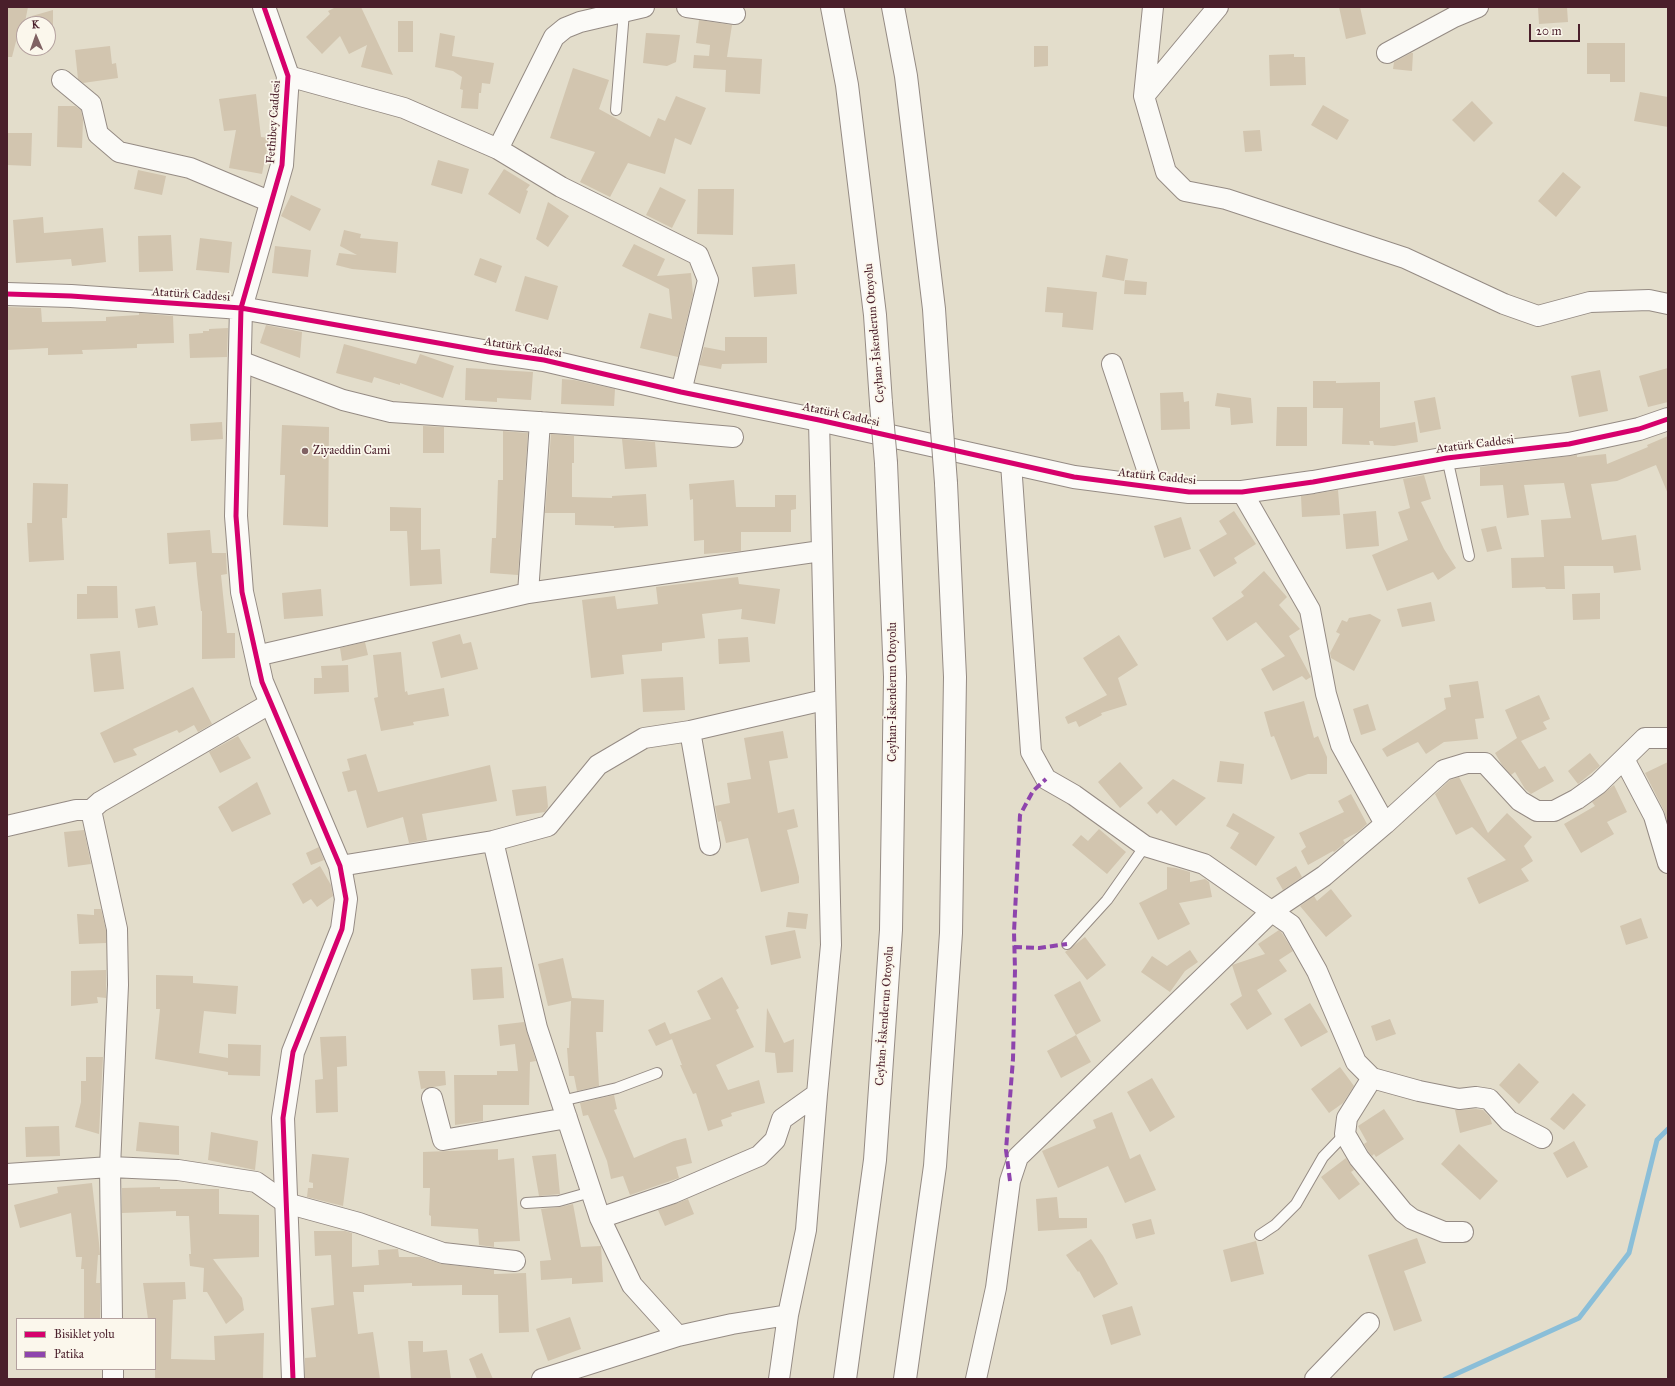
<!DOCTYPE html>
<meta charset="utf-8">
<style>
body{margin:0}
#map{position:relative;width:1675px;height:1386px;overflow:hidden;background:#e3ddcb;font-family:"IM FELL Great Primer",serif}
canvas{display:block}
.frame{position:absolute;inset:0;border:8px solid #4a1f2b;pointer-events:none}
.legend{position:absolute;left:16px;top:1318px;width:140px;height:52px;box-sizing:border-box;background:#fbf7ec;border:1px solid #b4a19f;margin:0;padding:5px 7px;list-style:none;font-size:12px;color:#4a1f2b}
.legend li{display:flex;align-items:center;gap:8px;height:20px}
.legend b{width:20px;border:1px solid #b4a19f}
.north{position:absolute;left:16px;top:16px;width:40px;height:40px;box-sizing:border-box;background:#fbf7ec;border:1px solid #b4a19f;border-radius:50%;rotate:358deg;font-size:11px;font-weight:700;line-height:16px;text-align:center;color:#4a1f2b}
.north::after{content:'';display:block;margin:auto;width:14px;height:18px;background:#806263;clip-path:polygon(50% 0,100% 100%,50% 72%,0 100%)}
.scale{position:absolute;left:1529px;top:24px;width:51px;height:18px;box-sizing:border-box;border:2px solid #4a1f2b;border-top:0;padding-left:5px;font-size:12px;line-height:14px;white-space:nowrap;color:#4a1f2b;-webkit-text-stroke:3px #fbf7ec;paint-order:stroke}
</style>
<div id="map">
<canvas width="1675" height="1386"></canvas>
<div class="frame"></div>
<ul class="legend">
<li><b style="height:5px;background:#d6006c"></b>Bisiklet yolu</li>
<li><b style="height:5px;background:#8e44ad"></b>Patika</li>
</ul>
<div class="north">K</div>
<div class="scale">20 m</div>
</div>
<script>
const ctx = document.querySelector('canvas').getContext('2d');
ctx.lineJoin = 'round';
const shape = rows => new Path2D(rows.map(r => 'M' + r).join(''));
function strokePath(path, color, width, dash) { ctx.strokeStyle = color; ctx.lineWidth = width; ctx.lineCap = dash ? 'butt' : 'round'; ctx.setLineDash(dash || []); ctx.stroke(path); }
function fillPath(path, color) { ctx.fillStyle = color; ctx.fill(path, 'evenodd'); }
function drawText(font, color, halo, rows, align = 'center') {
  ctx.font = font + ' "IM FELL Great Primer",serif'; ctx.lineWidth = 3.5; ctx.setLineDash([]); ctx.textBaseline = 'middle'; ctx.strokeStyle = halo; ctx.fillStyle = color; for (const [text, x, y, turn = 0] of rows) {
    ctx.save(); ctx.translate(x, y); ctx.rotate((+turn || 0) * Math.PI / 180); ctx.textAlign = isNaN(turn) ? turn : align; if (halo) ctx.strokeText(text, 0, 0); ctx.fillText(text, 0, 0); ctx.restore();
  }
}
const stream = shape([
 [1445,1379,1579,1318,1629,1253,1657,1140,1668,1129]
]);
const building = shape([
 [7,7,28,7,24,27,20,26,12,57,7,57],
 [336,7,361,7,393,75,361,67,367,45,349,54,340,36,322,54,306,37,330,14,328,11],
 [1339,7,1360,7,1366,34,1346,39],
 [1538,7,1567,7,1568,22,1539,24],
 [53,10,53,32,48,31,48,24,32,24,32,16],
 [699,20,732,25,727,57,762,59,760,94,725,92,726,70,693,68,694,55,709,56,710,45,696,43],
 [398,21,413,21,413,52,398,52],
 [440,33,455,36,452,56,494,63,490,84,482,83,481,93,479,93,478,109,461,108,463,90,460,89,462,77,453,71,435,67],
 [646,33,680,35,676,62,667,66,643,63],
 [1587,43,1625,43,1625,82,1610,82,1610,74,1587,74],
 [110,46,112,64,116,63,118,78,83,83,78,79,75,50],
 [1034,46,1048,46,1048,66,1034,67],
 [1411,53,1413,53,1412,71,1393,69,1394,62],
 [1294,54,1294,57,1305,57,1306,85,1270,86,1269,55],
 [573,68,609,80,599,109,650,137,658,118,665,121,676,96,706,108,691,145,675,138,665,174,628,163,610,197,580,182,595,152,550,138],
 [1640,92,1668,97,1668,127,1634,121],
 [256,94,261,137,269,138,262,174,229,168,236,130,224,131,219,99],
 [1472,101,1493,123,1474,142,1452,120],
 [1323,105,1349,120,1337,140,1311,125],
 [58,106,75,106,81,110,83,120,82,148,57,147],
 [1260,130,1262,151,1245,152,1243,131],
 [7,133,32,133,31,166,7,165],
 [438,160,469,169,462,194,431,185],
 [504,169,530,185,526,190,528,191,520,214,488,194],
 [138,170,166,176,162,195,134,189],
 [1563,172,1581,187,1556,217,1538,201],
 [660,187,686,200,672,228,646,215],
 [698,189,734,189,733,235,697,234],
 [291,195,321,209,310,231,281,216],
 [548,202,569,216,548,247,536,239],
 [43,217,44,233,103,228,106,262,72,266,71,259,16,263,13,220],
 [344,230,361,234,360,238,398,242,396,273,352,269,336,265,339,253,357,255,340,246],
 [171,235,173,271,139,272,138,236],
 [200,238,232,242,229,273,196,270],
 [634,244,665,259,657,276,691,273,693,294,678,357,640,348,649,313,672,319,669,289,622,266],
 [275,246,311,250,308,277,272,273],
 [1106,255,1128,259,1124,281,1102,277],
 [480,258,502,266,496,283,474,275],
 [795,264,797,294,754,297,752,267],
 [525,276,558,286,548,320,515,311],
 [1125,280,1147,282,1146,295,1124,294],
 [1047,287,1097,292,1093,330,1062,327,1063,313,1045,312],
 [7,307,41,308,42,322,106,321,106,317,139,315,139,313,173,316,174,343,137,344,137,348,82,350,83,354,48,355,48,348,7,350],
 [266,325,302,332,300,358,260,343],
 [228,328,227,357,190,358,189,334,203,333,203,331,209,331,209,329],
 [725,337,767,337,767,363,722,364,721,369,699,365,704,347,725,351],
 [344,344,416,364,420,354,454,366,443,398,400,383,400,385,374,377,372,383,336,373],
 [466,368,533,372,531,400,497,398,497,402,465,400],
 [1668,368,1668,402,1648,407,1639,376],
 [1600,370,1608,411,1579,417,1571,376],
 [562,379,574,380,615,389,614,406,561,404],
 [1313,381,1336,381,1336,383,1380,382,1380,428,1415,422,1418,442,1394,446,1374,445,1373,441,1369,441,1370,445,1342,444,1343,408,1313,408],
 [1183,392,1184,402,1189,401,1190,429,1161,430,1160,393],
 [1217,393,1251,398,1253,423,1231,425,1230,408,1215,406],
 [1435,397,1441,429,1420,433,1414,401],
 [1277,407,1307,407,1307,446,1276,446],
 [222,422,223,439,191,441,190,424],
 [282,425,329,427,328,527,283,525,285,475,280,475],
 [423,426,444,427,444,453,423,453],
 [503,431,528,433,518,575,490,573,492,538,496,538,498,480,503,480],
 [551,434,574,436,574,463,572,463,572,497,612,498,612,496,646,494,648,526,614,528,614,526,575,525,575,513,545,513],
 [1668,436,1668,494,1656,465,1617,481,1591,484,1602,540,1636,535,1641,570,1614,573,1613,566,1564,566,1565,589,1546,589,1545,587,1512,588,1511,558,1544,557,1541,520,1571,518,1564,483,1524,485,1529,515,1507,518,1503,485,1480,486,1480,467,1577,455,1577,457,1606,454,1607,464,1648,447,1647,445],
 [622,439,655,442,657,467,625,469],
 [1424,475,1431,499,1421,502,1444,549,1456,568,1438,580,1433,572,1387,591,1372,555,1408,540,1398,512,1410,508,1403,479],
 [734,480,736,507,775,507,775,495,796,495,796,509,791,510,791,532,741,532,741,551,704,554,704,540,694,541,693,499,690,500,689,484],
 [33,483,68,484,67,518,62,518,64,560,29,562,27,523,32,523],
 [1338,490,1340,515,1302,517,1301,496],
 [390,507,421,508,421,550,440,549,442,584,410,586,407,531,390,531],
 [1234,511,1256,544,1234,558,1237,563,1214,577,1199,550,1227,534,1219,521],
 [1376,511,1379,546,1346,549,1343,514],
 [1181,517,1191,549,1164,558,1154,526],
 [1496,526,1502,549,1487,552,1481,529],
 [210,530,212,553,226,553,227,574,221,575,227,633,235,633,235,658,202,659,202,611,201,611,197,575,196,562,169,564,167,533],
 [1264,571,1287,597,1279,605,1300,629,1289,636,1311,677,1306,680,1302,676,1273,691,1261,669,1285,656,1256,622,1227,641,1212,618,1244,596,1241,592],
 [738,577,739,584,780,589,775,624,741,619,742,609,702,614,705,638,662,643,662,651,622,655,624,674,591,678,582,600,615,596,617,609,658,604,656,587],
 [87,586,117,586,118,618,77,619,77,594,87,594],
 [321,589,323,616,284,619,282,593],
 [1600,593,1600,619,1573,620,1572,594],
 [1431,602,1435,621,1402,627,1397,609],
 [155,606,158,625,138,628,135,609],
 [1370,614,1381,620,1354,671,1331,658,1330,653,1340,634,1336,632,1342,620,1347,622,1349,618],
 [460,634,463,644,471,642,478,669,441,678,432,642],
 [1119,635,1138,665,1118,678,1127,705,1101,713,1102,715,1079,727,1076,721,1068,724,1065,717,1107,695,1083,658],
 [748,637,750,662,719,664,718,639],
 [365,642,368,655,342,661,340,648],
 [120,651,124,689,94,692,90,654],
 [401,652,405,692,407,691,408,695,444,688,449,716,413,722,414,725,381,731,374,698,378,697,373,655],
 [348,665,349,692,314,694,314,678,322,678,321,666],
 [683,677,685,710,643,712,641,679],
 [1478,681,1484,718,1475,719,1478,739,1444,742,1426,754,1418,742,1387,757,1382,749,1446,709,1444,698,1451,697,1449,685],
 [193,687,212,724,198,732,194,725,179,733,177,730,133,749,137,755,114,763,100,733],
 [1539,695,1550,719,1543,722,1547,729,1521,741,1539,769,1545,766,1554,781,1531,794,1525,789,1515,772,1511,775,1502,765,1495,753,1517,738,1505,710],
 [1304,701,1314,738,1318,736,1327,757,1327,774,1308,774,1291,780,1274,736,1271,737,1264,712],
 [1368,704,1376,730,1361,735,1353,709],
 [783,731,788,758,769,761,778,813,794,809,798,827,787,830,799,877,799,883,761,892,748,838,726,843,721,821,718,822,715,806,730,803,727,783,751,779,744,738],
 [238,736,251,758,220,773,209,752],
 [1590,753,1600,766,1578,784,1568,771],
 [366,754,378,792,490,765,497,801,422,814,427,840,409,843,403,817,367,828,356,790,348,792,342,772,350,770,347,759],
 [1220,761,1244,764,1242,784,1217,782],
 [1120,762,1143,788,1120,808,1098,782],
 [1668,762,1668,823,1664,811,1645,773],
 [1459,777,1488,833,1507,813,1532,837,1524,846,1533,861,1521,869,1529,881,1479,904,1467,878,1506,860,1472,827,1456,835,1435,794,1450,780],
 [1173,779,1206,798,1176,826,1161,810,1157,814,1147,803],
 [257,782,271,814,232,832,218,807],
 [1614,785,1627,812,1607,822,1614,834,1581,853,1564,824,1595,806,1592,802],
 [546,786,548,807,545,812,516,816,512,790],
 [1351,794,1367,824,1358,832,1343,840,1345,843,1334,852,1333,851,1308,865,1301,851,1306,847,1299,833,1344,812,1338,801],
 [1233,813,1275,837,1256,866,1230,848,1239,833,1226,826],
 [1099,829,1126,852,1107,874,1072,845,1081,835,1088,841],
 [84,830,91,864,68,867,64,832],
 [319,847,324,860,311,865,306,853],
 [320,866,331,885,333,896,317,907,311,899,303,904,292,884],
 [1296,866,1302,877,1283,890,1276,878],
 [1167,867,1176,868,1190,872,1190,882,1205,879,1209,882,1212,897,1179,903,1190,924,1158,940,1139,903,1167,889],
 [1331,889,1352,916,1326,937,1300,906,1314,896,1317,901],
 [94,909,101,909,106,930,106,943,79,944,77,914,94,915],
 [788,912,808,914,806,929,786,927],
 [1641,918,1648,938,1626,945,1620,926],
 [795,930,801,958,771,965,765,936],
 [1279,930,1282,933,1293,951,1279,960,1287,971,1257,990,1272,1014,1247,1030,1230,1004,1242,996,1232,965,1265,954,1258,944],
 [1085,937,1106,965,1087,980,1065,952],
 [1190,950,1198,962,1185,971,1170,992,1141,972,1152,956,1167,966],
 [563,958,572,998,604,1000,603,1032,596,1032,599,1086,577,1091,574,1076,569,1076,567,1048,569,1048,571,1001,548,1006,538,964],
 [502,967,504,998,473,1000,471,969],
 [106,970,106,998,97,997,98,1003,71,1006,71,971],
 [156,975,193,976,193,983,238,986,236,1014,204,1011,199,1053,228,1058,228,1044,261,1045,260,1076,228,1075,228,1072,155,1059,160,1009,156,1009],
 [722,977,739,1008,736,1010,754,1047,716,1065,728,1090,759,1080,765,1103,731,1113,732,1116,721,1120,723,1126,708,1131,696,1093,693,1094,680,1065,682,1065,670,1034,711,1019,697,991],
 [1080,981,1101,1021,1076,1035,1054,995],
 [1310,1003,1328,1032,1301,1047,1284,1019],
 [767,1008,784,1043,794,1039,793,1072,777,1073,775,1053,765,1052],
 [1390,1019,1396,1034,1376,1041,1371,1026],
 [524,1022,536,1061,530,1062,529,1105,483,1105,483,1121,455,1125,454,1075,497,1075,497,1071,518,1071,515,1044,500,1046,498,1025],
 [665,1022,672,1039,656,1046,648,1030],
 [1076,1035,1091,1062,1061,1078,1047,1051],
 [346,1036,347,1066,337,1067,338,1112,316,1113,315,1080,323,1079,320,1037],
 [86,1057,103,1057,99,1134,75,1127,81,1102,81,1081,86,1081],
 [1519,1063,1539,1082,1519,1104,1499,1085],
 [1340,1067,1354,1086,1343,1103,1329,1113,1311,1089],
 [418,1071,445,1071,446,1085,421,1089],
 [1152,1078,1175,1117,1150,1132,1127,1092],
 [1573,1093,1586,1105,1564,1130,1550,1119],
 [614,1095,617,1109,614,1110,634,1158,674,1141,686,1138,692,1163,676,1167,679,1178,630,1195,623,1176,611,1179,607,1161,588,1115,583,1116,580,1103],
 [1384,1109,1404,1139,1376,1157,1374,1154,1372,1156,1368,1151,1364,1144,1367,1142,1358,1126],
 [1476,1109,1483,1110,1490,1117,1492,1124,1460,1133,1455,1110],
 [1112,1112,1130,1159,1140,1154,1156,1190,1125,1203,1108,1166,1058,1188,1042,1151,1096,1128,1093,1120],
 [139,1122,179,1126,179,1155,136,1151],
 [59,1126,60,1156,26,1157,25,1127],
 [211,1132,258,1141,255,1170,208,1160],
 [1574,1141,1588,1167,1567,1178,1553,1153],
 [1459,1144,1498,1181,1480,1200,1441,1164],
 [498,1149,498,1160,514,1158,520,1241,494,1242,494,1247,479,1245,478,1229,431,1226,431,1216,429,1215,430,1188,423,1188,423,1152],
 [312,1154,349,1158,343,1206,307,1197,308,1188,313,1188,313,1183,309,1182],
 [556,1154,560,1194,539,1196,532,1156],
 [1346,1158,1354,1170,1351,1172,1360,1184,1339,1200,1321,1177],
 [92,1183,99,1243,100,1255,98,1255,96,1283,100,1283,100,1319,84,1319,84,1269,81,1269,82,1257,76,1257,71,1213,20,1228,14,1205,58,1193,57,1187],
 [160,1187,160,1189,219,1189,219,1214,259,1215,259,1257,213,1259,242,1298,244,1310,226,1324,207,1292,203,1292,204,1268,190,1266,189,1254,191,1254,189,1216,176,1216,176,1211,122,1213,122,1188],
 [1057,1197,1059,1218,1087,1218,1087,1228,1038,1231,1036,1199],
 [688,1199,694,1214,665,1226,658,1210],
 [573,1204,581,1247,601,1246,603,1282,572,1284,572,1278,541,1280,540,1261,551,1260,541,1209,560,1207],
 [1151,1219,1155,1234,1136,1239,1132,1224],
 [314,1231,345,1231,352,1233,352,1267,379,1265,378,1250,397,1249,398,1249,399,1257,420,1257,442,1264,494,1270,494,1274,526,1273,529,1332,499,1333,498,1295,462,1295,462,1285,412,1286,412,1283,364,1285,364,1292,353,1292,358,1334,373,1332,380,1379,305,1379,305,1358,316,1357,311,1308,334,1305,331,1255,315,1256],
 [1417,1238,1426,1263,1404,1271,1422,1321,1394,1331,1368,1255],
 [1091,1239,1103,1256,1118,1284,1094,1298,1079,1271,1078,1272,1066,1255],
 [1256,1241,1264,1274,1231,1282,1223,1250],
 [185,1282,186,1299,173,1300,171,1359,215,1360,214,1336,264,1333,263,1379,155,1379,155,1319,148,1319,143,1283],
 [1132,1306,1141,1335,1111,1345,1102,1315],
 [570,1317,581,1349,548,1361,536,1329],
 [408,1341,423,1341,423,1352,447,1350,451,1379,411,1379],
 [482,1353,493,1379,477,1379,469,1359]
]);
const service = shape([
 [616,110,624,12],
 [1447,458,1469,556],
 [1067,944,1107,900,1145,846],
 [561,1101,617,1088,657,1073],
 [526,1203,559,1201,591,1192],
 [1260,1235,1275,1225,1296,1204,1323,1157,1345,1134]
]);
const minor = shape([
 [687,7,735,14],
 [1153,7,1144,96,1166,172,1185,191,1226,199,1405,258,1504,304,1538,316,1590,302,1649,300,1668,304],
 [1387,53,1454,17,1478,7],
 [288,76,404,108,498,149,561,187,698,255,708,280,681,392],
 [62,80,91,104,98,134,119,152,190,168,271,202],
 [1144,96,1218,7],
 [498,149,554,37,565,28,580,22,644,7],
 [240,361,343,400,391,412,641,429,733,437],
 [1112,364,1153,487],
 [1011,463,1031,752,1046,779,1074,795,1145,846,1204,864,1291,925,1317,971,1356,1062,1372,1078,1419,1091,1459,1099,1476,1097,1489,1099,1509,1121,1542,1138],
 [1242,492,1310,610,1326,694,1341,745,1385,824],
 [528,593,540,422],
 [256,656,528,593,821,551],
 [690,731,710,845],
 [1624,759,1654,816,1668,863],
 [91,810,117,929,118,985,110,1167,112,1319],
 [7,826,76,810,91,810,100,802,271,703],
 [493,841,537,1028,600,1218,632,1285,678,1336],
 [340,866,493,841,548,826,598,765,644,738,690,731,824,700],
 [1372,1078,1347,1118,1345,1134,1359,1158,1403,1212,1412,1219,1444,1232,1463,1232],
 [432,1098,443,1140,567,1118],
 [7,1174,110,1167,178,1170,256,1182,286,1203,359,1223,443,1253,515,1261],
 [600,1218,673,1193,759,1156,775,1140,782,1119,817,1094,831,945,819,420],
 [113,1369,113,1379],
 [542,1379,678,1336,732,1324,788,1315],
 [779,1379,788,1315,806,1230,817,1094],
 [976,1379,996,1288,1010,1181,1018,1157,1272,911,1324,876,1385,824,1444,770,1467,763,1485,763,1520,801,1537,811,1554,811,1577,799,1598,784,1645,738,1668,738],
 [1315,1379,1369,1323]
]);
const tertiary = shape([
 [264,7,288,76,282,165,241,308,236,516,242,592,262,682,340,866,346,899,342,929,293,1052,283,1118,293,1379],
 [7,294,71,296,241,308,489,352,544,360,681,392,819,420,1074,477,1189,492,1242,492,1313,482,1447,458,1569,444,1639,429,1668,419]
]);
const motorway = shape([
 [832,7,847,85,875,315,881,403],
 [893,7,906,76,934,309,941,417],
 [845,1379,875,1160,891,930,895,677,886,463],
 [905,1379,935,1166,951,933,955,677,946,483]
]);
const motorwayBridge = shape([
 [881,403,886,463],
 [941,417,946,483]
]);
const quiet = shape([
 [1014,947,1039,948,1067,944],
 [1010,1181,1006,1150,1013,1059,1015,970,1014,932,1020,815,1033,791,1046,779]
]);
const cycleway = shape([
 [264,7,288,76,282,165,241,308,236,516,242,592,262,682,340,866,346,899,342,929,293,1052,283,1118,293,1379],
 [7,294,71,296,241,308,489,352,544,360,681,392,819,420,1074,477,1189,492,1242,492,1313,482,1447,458,1569,444,1639,429,1668,419]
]);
const markers = [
 [305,451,4,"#806263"]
];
const streetNames = [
 ["Fethibey Caddesi",274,122,-86],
 ["Atatürk Caddesi",191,295,4],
 ["Ceyhan-İskenderun Otoyolu",875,333,-95],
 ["Atatürk Caddesi",523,348,9],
 ["Atatürk Caddesi",841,415,12],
 ["Atatürk Caddesi",1475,445,-7],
 ["Atatürk Caddesi",1157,477,6],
 ["Ceyhan-İskenderun Otoyolu",893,692,-90],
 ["Ceyhan-İskenderun Otoyolu",885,1016,-86]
];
const poiNames = [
 ["Ziyaeddin Cami",313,451]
];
strokePath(stream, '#8abed8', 5);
fillPath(building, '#d2c5af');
strokePath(service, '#958b84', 12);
strokePath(minor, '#958b84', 22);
strokePath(tertiary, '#958b84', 24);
strokePath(motorway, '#958b84', 24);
strokePath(service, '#fbfaf7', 10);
strokePath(minor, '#fbfaf7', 20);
strokePath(tertiary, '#fbfaf7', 22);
strokePath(motorway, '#fbfaf7', 22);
strokePath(motorwayBridge, '#958b84', 24, []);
strokePath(motorwayBridge, '#fbfaf7', 22);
strokePath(quiet, '#8e44ad', 4, [8, 4]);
strokePath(cycleway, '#d6006c', 5);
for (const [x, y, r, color] of markers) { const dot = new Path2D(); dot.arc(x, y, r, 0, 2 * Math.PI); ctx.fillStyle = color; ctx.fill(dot); strokePath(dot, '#fbf7ec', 1.5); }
drawText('12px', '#4a1f2b', '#fbf7ec', streetNames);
drawText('12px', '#4a1f2b', '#fbf7ec', poiNames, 'left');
</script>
